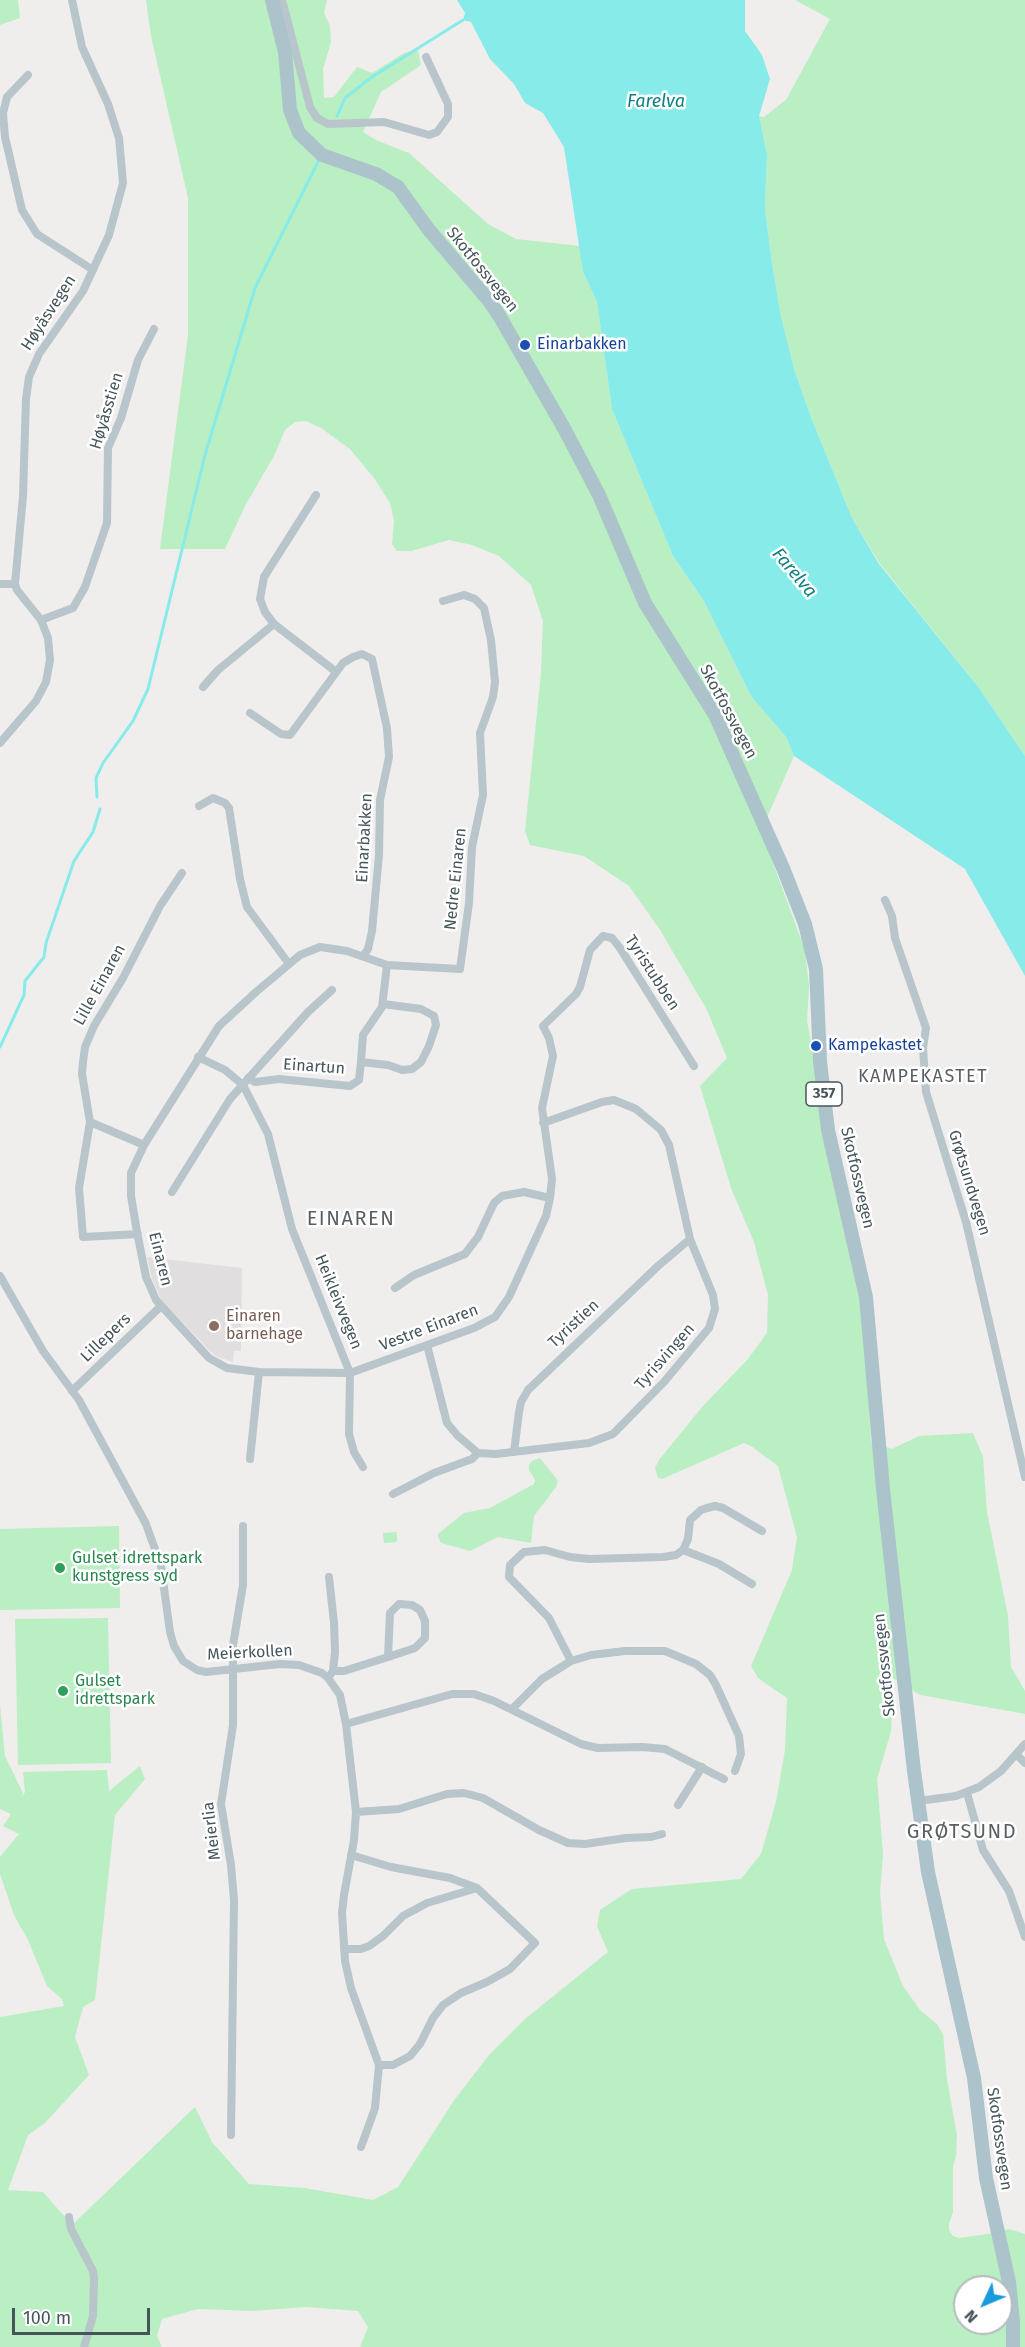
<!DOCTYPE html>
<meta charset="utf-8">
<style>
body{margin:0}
#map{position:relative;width:1025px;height:2347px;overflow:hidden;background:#f0eded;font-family:"Fira Sans",sans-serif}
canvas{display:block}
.north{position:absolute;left:953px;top:2275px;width:60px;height:60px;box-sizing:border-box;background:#fff;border:2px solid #b5bbbd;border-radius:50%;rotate:226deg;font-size:16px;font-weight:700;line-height:24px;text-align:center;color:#45555a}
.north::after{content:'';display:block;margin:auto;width:21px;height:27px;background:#199add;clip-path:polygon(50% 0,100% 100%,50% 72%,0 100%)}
.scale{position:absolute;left:12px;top:2308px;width:138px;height:27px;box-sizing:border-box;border:3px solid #45555a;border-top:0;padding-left:8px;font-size:18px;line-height:21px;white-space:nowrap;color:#45555a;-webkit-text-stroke:4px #fff;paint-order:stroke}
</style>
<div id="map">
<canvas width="1025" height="2347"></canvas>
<div class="north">N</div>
<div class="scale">100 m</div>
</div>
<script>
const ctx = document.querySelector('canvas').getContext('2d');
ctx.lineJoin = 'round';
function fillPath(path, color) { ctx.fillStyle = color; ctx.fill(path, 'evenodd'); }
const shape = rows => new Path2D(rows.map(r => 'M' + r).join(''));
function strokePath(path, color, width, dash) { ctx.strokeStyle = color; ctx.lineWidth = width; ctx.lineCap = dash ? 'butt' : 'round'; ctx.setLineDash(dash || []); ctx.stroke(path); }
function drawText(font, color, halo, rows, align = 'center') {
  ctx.font = font + ' "Fira Sans",sans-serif'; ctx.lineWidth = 5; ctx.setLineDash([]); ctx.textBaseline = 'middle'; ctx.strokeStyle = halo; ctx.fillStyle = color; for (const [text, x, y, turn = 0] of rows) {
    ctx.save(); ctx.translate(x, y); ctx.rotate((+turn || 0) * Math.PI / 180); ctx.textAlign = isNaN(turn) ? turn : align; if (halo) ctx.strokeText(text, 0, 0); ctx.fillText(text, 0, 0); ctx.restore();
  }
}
const education = shape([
 [147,1257,242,1268,241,1351,234,1351,233,1362,218,1357,210,1351,162,1301,152,1279]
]);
const green = shape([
 [0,0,18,0,20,18,0,25],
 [146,0,327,0,324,13,330,26,331,42,323,69,324,98,334,97,357,67,372,73,404,53,418,50,421,65,381,92,363,132,376,140,409,153,488,224,516,239,580,246,583,272,597,302,612,409,673,556,704,601,751,696,786,737,794,756,761,831,805,950,809,986,807,1021,858,1278,865,1340,871,1442,892,1449,919,1436,973,1433,983,1457,987,1512,1008,1616,1011,1667,1025,1691,1025,1714,920,1695,893,1678,891,1731,877,1779,883,1854,880,1893,884,1939,903,1986,920,2010,937,2024,943,2034,947,2079,957,2136,956,2156,953,2166,953,2212,949,2224,949,2230,953,2236,959,2238,988,2234,1009,2229,1025,2234,1025,2347,360,2347,368,2327,358,2311,306,2307,252,2311,198,2309,162,2319,157,2336,162,2347,0,2347,0,2017,64,2006,62,1999,47,1986,28,1940,14,1915,0,1874,0,1857,19,1834,3,1826,11,1814,0,1809,0,1705,5,1756,23,1793,21,1798,25,1792,23,1772,107,1770,109,1791,140,1766,145,1779,115,1815,95,2000,83,2007,75,2037,89,2075,45,2123,28,2135,8,2190,43,2192,72,2225,195,2107,212,2142,249,2184,304,2188,373,2200,398,2187,455,2099,489,2055,525,2019,608,1952,597,1926,600,1910,632,1889,741,1879,761,1854,776,1802,785,1750,787,1698,758,1678,751,1666,792,1570,797,1537,778,1466,751,1446,744,1443,662,1479,658,1478,655,1468,659,1460,702,1407,748,1359,767,1333,768,1295,754,1242,731,1188,700,1086,727,1058,706,1008,660,930,629,886,584,856,530,845,525,831,541,673,543,621,531,585,499,556,472,545,449,540,411,551,397,551,392,544,394,521,390,503,374,478,350,449,321,428,306,421,295,422,285,430,274,456,246,504,225,549,160,549,188,335,188,198,151,36],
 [965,2287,1001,2287,1001,2323,965,2323],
 [795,0,1025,0,1025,756,979,688,880,564,852,518,812,420,794,369,781,317,772,263,765,209,767,154,759,116,764,117,786,100,830,19],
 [540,1458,558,1481,556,1487,534,1516,531,1543,498,1537,470,1551,441,1543,438,1537,438,1534,464,1513,490,1508,534,1484,535,1480,529,1470,529,1465,532,1461],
 [119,1526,120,1608,0,1610,0,1529],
 [397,1532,397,1542,384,1543,383,1533],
 [108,1618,111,1763,18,1765,15,1619]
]);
const water = shape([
 [457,0,745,0,745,31,762,55,770,79,759,116,767,154,765,209,772,263,781,317,794,369,812,420,852,518,879,564,979,688,1025,756,1025,976,965,869,794,756,786,737,751,696,704,601,673,556,612,409,597,302,583,272,564,147,543,113,525,103,514,84,490,59,471,22,463,20,465,13]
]);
const stream = shape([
 [337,116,345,98,372,77,463,20],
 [97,797,96,778,103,763,133,721,148,689,205,455,255,288,318,162],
 [0,1047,24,995,25,981,44,957,46,943,74,861,93,832,100,809]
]);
const street = shape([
 [282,0,310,107,317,118,328,124,384,122,429,135,437,132,448,117,448,104,426,57],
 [28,75,7,97,3,113,5,137,22,210,37,234,93,270],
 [316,495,264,577,260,599,265,612,274,624,335,671],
 [0,584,15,584],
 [443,601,464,595,475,599,484,608,491,640,495,682,493,697,480,733,483,795,472,847,469,903,460,969,387,965,347,951,320,947,300,955,256,992,219,1026,144,1145,131,1173,131,1196,137,1232,146,1277,156,1300,209,1358,227,1368,259,1372,350,1373,474,1328,495,1317,509,1297,546,1216,550,1198,552,1179,542,1108,553,1056,549,1038,543,1026,576,994,580,987,590,950,603,936,612,938,620,948,694,1066],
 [41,620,73,608,85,587,107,523,108,448,121,418,138,360,154,329],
 [203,687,218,670,274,624],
 [250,713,281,734,290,735,343,663,353,657,362,654,372,659,387,728,389,757,380,800,379,855,372,931,368,949,363,956],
 [0,743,36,701,46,682,50,660,48,638,41,620,17,590,15,584,23,496,26,399,29,377,39,354,83,291,109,235,123,183,119,138,108,104,82,47,72,0],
 [199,806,213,798,225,803,229,808,240,879,247,907,289,964],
 [885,900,892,916,895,938,926,1028,923,1048,926,1092,966,1222,1025,1477],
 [383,1004,421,1009,434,1016,436,1025,429,1046,421,1062,412,1069,402,1070,388,1065,361,1062,363,1035,382,1007,387,965],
 [198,1057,225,1070,243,1085,268,1134,292,1229,350,1373,349,1434,354,1452,363,1467],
 [248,1078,255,1082,279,1079,350,1086,359,1080,361,1062],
 [90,1122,144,1145],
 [172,1192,230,1099,308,1012,332,990],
 [138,1234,83,1237,79,1188,90,1122,82,1074,83,1062,85,1047,94,1026,123,978,160,906,182,873],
 [0,1276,43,1351,79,1400,146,1524,161,1566,170,1632,174,1646,183,1661,197,1670,206,1672,280,1664,299,1665,322,1673,328,1678,340,1695,346,1724,356,1812,354,1840,344,1895,342,1913,345,1961,351,1988,379,2065,375,2108,361,2147],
 [395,1288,414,1275,465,1254,478,1237,494,1203,502,1196,524,1192,550,1198],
 [427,1345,447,1423,458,1436,478,1453,496,1454,589,1443,613,1434,664,1382,709,1328,715,1309,713,1295,690,1239,669,1145,661,1130,636,1109,614,1100,602,1102,543,1123],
 [72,1391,160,1307],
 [514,1452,519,1412,521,1402,528,1390,658,1266,690,1239],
 [250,1459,259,1372],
 [393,1494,434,1473,472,1459,478,1453],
 [683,1550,688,1539,690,1520,701,1510,707,1508,715,1506,723,1508,762,1531],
 [329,1577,334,1623,335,1652,333,1671],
 [571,1661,549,1618,509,1577,510,1565,524,1552,545,1550,570,1557,589,1559,663,1557,676,1555,683,1550,719,1564,752,1584],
 [328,1678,333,1671,344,1671,388,1657,390,1613,399,1604,412,1605,420,1610,425,1621,425,1638,415,1648,388,1657],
 [512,1709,542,1679,571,1661,591,1655,625,1651,665,1651,696,1664,710,1675,716,1685,739,1736,741,1754,735,1771],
 [346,1724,452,1694,474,1694,494,1701,581,1744,598,1748,642,1747,665,1749,724,1779],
 [1017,1755,1025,1763],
 [967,1793,983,1850,1009,1891,1025,1937],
 [918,1801,956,1796,979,1787,1001,1771,1025,1744],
 [678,1805,702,1767],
 [356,1812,399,1809,447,1794,464,1793,483,1798,539,1830,568,1843,585,1844,626,1838,651,1837,662,1834],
 [351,1855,391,1867,450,1878,477,1888,535,1943,510,1969,487,1982,461,1993,443,2005,433,2018,420,2044,410,2056,393,2065,379,2065],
 [344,1949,361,1949,369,1946,383,1936,403,1916,427,1903,477,1888],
 [231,2135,234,1900,231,1865,221,1804,233,1725,233,1645,243,1585,243,1526],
 [69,2217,71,2229,93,2271,94,2278,93,2316,84,2347]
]);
const primary = shape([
 [272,0,285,52,290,110,299,133,322,155,376,174,398,187,429,230,490,302,500,317,565,430,599,495,645,603,715,715,783,868,805,924,816,969,820,1061,828,1130,866,1297,883,1489,914,1771,928,1872,974,2078,986,2178,1009,2282,1013,2322,1013,2347]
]);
const markers = [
 [525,345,6,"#1a4fb4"],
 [816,1046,6,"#1a4fb4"],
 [214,1326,6,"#8d6e63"],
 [60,1568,6,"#2e9e5b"],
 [63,1691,6,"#2e9e5b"]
];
const shields = [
 [824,1094,36]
];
const shieldNames = [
 ["357",824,1094]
];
const streetNames = [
 ["Skotfossvegen",482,270,51],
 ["Høyåsvegen",49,313,-57],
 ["Høyåsstien",107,411,-73],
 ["Skotfossvegen",728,712,62],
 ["Einarbakken",365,838,-87],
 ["Nedre Einaren",456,879,-84],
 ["Tyristubben",652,973,57],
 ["Lille Einaren",100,985,-61],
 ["Einartun",314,1067,4],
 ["Skotfossvegen",857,1178,77],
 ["Grøtsundvegen",969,1183,73],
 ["Einaren",160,1259,76],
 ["Heikleivvegen",338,1302,68],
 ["Tyristien",574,1324,-43],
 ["Vestre Einaren",429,1328,-21],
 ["Lillepers",106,1338,-44],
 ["Tyrisvingen",665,1357,-49],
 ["Meierkollen",250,1653,-3],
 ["Skotfossvegen",885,1665,-96],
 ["Meierlia",212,1831,-97],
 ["Skotfossvegen",999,2139,82]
];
const transitNames = [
 ["Einarbakken",537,345],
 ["Kampekastet",828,1046]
];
const educationNames = [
 ["Einaren",226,1317],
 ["barnehage",226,1335]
];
const leisureNames = [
 ["Gulset idrettspark",72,1559],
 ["kunstgress syd",72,1577],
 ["Gulset",75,1682],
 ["idrettspark",75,1700]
];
const waterNames = [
 ["Farelva",656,102],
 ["Farelva",794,573,50]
];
const neighbourhoodNames = [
 ["KAMPEKASTET",923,1077]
];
const quarterNames = [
 ["EINAREN",351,1219],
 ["GRØTSUND",962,1832]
];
fillPath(education, '#e1dedf');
fillPath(green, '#baeec3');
fillPath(water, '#87ebea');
strokePath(stream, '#87ebea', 3);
strokePath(street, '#b8c5ca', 8);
strokePath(primary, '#acc3cc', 14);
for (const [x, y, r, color] of markers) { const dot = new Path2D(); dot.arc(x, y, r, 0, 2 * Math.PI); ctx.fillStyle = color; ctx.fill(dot); strokePath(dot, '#fff', 2); }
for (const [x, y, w] of shields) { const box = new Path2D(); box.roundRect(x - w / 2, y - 12, w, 24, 4.5); ctx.fillStyle = '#fff'; ctx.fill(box); strokePath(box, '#45555a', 1.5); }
drawText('bold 15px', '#45555a', null, shieldNames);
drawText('16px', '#45555a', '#fff', streetNames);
drawText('16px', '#164399', '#fff', transitNames, 'left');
drawText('16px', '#785e54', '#fff', educationNames, 'left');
drawText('16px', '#27864d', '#fff', leisureNames, 'left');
drawText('italic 18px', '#0e8180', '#fff', waterNames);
ctx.letterSpacing = '1.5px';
drawText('18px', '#5a5f62', '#fff', neighbourhoodNames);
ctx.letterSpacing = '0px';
ctx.letterSpacing = '1.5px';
drawText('20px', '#5a5f62', '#fff', quarterNames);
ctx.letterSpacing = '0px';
</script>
